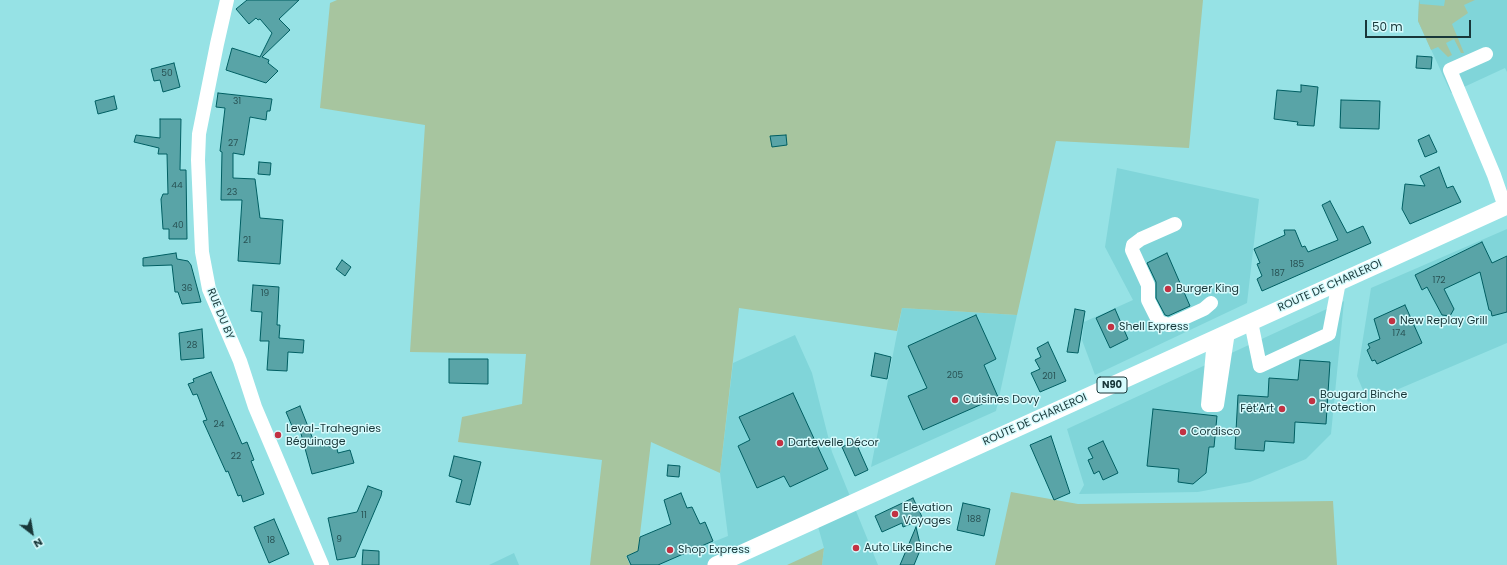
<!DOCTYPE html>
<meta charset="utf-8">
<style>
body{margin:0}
#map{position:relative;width:1507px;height:565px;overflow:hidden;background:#96e2e5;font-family:Poppins,sans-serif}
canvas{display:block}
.north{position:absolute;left:12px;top:513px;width:40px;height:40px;-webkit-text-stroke:3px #d7fbfd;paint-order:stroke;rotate:149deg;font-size:11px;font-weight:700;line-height:16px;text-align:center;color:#183739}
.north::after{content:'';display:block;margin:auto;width:14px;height:18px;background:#183739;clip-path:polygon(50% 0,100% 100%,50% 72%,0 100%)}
.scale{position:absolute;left:1365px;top:20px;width:106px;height:18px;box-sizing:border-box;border:2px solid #183739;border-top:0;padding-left:5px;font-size:12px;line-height:14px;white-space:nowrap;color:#183739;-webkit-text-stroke:3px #d7fbfd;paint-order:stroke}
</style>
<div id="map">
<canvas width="1507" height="565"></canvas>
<div class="north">N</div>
<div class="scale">50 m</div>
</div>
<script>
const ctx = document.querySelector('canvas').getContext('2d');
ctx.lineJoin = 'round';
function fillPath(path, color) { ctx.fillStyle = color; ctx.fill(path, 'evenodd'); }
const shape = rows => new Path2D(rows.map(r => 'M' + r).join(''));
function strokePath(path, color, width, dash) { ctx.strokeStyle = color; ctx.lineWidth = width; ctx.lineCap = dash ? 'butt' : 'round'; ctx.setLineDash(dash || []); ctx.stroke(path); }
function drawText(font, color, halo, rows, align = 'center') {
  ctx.font = font + ' Poppins,sans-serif'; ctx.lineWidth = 3; ctx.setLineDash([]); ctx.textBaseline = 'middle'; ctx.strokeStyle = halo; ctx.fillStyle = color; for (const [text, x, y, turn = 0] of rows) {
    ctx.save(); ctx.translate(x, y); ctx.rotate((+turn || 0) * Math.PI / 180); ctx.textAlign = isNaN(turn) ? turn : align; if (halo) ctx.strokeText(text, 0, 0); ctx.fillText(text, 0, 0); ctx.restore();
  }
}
const built = shape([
 [1419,0,1507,0,1507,72,1505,68,1451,93,1418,21],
 [1117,168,1259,199,1247,303,1095,375,1082,340,1084,322,1133,300,1105,247],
 [1507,229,1507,343,1368,402,1357,376,1371,288],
 [1344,301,1331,434,1306,459,1250,482,1198,492,1079,494,1084,485,1067,429],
 [902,308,1017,315,996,411,871,467],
 [795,335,812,373,832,452,878,565,822,565,824,548,817,523,725,565,630,565,626,556,638,551,683,554,728,536,720,473,733,363],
 [514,553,519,565,489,565]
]);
const green = shape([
 [337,0,1203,0,1189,148,1056,141,1017,315,902,308,897,331,739,308,720,473,651,442,638,551,626,556,630,565,590,565,602,460,458,442,462,417,522,404,526,354,410,352,425,125,320,108,330,3],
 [1419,0,1420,4,1444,6,1445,0,1475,0,1464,5,1468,13,1452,24,1464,53,1461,53,1454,39,1446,43,1452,55,1448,57,1438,47,1431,50,1418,21],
 [1011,492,1078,504,1333,501,1337,565,995,565],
 [824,548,822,565,787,565]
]);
const building = shape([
 [247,0,299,0,279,19,290,30,262,57,269,60,268,63,278,71,266,83,226,70,232,48,260,57,272,33,260,19,258,20,256,18,249,24,236,9,247,0],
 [1417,56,1432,57,1431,69,1416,68,1417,56],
 [174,63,180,87,163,92,160,80,154,81,151,69,174,63],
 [1301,85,1318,87,1314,126,1297,125,1298,122,1274,119,1277,90,1301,92,1301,85],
 [218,93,272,99,270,111,267,111,266,120,250,117,244,155,233,153,233,178,255,179,260,218,283,220,280,264,238,261,242,200,221,200,222,152,220,151,225,108,216,107,218,93],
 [114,96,117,109,98,114,95,101,114,96],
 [1341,100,1380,101,1379,129,1340,128,1341,100],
 [160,119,181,119,180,170,186,170,187,239,169,239,169,229,163,229,161,199,163,194,168,194,167,154,158,154,159,148,134,142,136,135,160,138,160,119],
 [786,135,787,145,772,147,770,136,786,135],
 [1429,135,1437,152,1425,157,1418,140,1429,135],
 [259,162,271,163,270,175,258,174,259,162],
 [1439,167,1447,188,1453,186,1461,202,1410,224,1402,209,1405,184,1425,186,1420,176,1439,167],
 [1330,201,1347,233,1363,226,1371,243,1262,291,1257,279,1262,276,1257,264,1260,263,1254,249,1285,235,1284,230,1295,230,1302,247,1305,246,1308,252,1338,240,1322,205,1330,201],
 [1482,242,1492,263,1507,256,1507,312,1492,316,1491,311,1489,310,1480,272,1444,289,1454,309,1450,316,1442,315,1427,287,1422,290,1415,275,1482,242],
 [176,253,177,259,188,261,191,265,201,302,182,304,178,292,175,292,172,265,143,266,143,258,176,253],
 [1167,253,1190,306,1168,316,1165,315,1156,298,1156,282,1147,263,1167,253],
 [342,260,351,267,345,276,336,269,342,260],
 [253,285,279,287,277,325,280,325,279,338,304,340,303,353,288,352,287,371,267,370,269,341,260,341,262,312,251,311,253,285],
 [1405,305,1422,343,1377,364,1375,360,1372,361,1367,350,1370,348,1368,344,1380,339,1374,319,1405,305],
 [1075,309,1085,311,1078,353,1067,352,1075,309],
 [1115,309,1128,339,1110,348,1096,318,1115,309],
 [976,315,996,359,984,365,998,397,923,430,908,396,927,388,908,346,976,315],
 [202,329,204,358,181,360,179,333,202,329],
 [1048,342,1066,381,1040,392,1031,373,1040,369,1035,360,1041,357,1037,348,1048,342],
 [875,353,891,357,887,379,871,376,875,353],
 [449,359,488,359,488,384,449,383,449,359],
 [1300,360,1330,362,1326,424,1295,422,1294,443,1265,441,1264,451,1235,449,1238,395,1268,397,1269,378,1298,380,1300,360],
 [211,372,242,444,247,442,254,460,251,461,264,494,243,502,241,495,238,496,228,471,226,472,203,421,207,420,197,394,193,395,188,384,194,382,193,379,211,372],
 [793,393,828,469,790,487,784,476,757,488,738,446,750,440,739,417,793,393],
 [300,406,314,442,327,439,329,447,336,445,338,453,350,450,354,463,312,474,300,430,295,433,286,412,300,406],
 [1153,409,1217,416,1214,447,1209,447,1206,473,1193,484,1178,482,1179,469,1147,466,1153,409],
 [1051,436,1070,493,1054,500,1030,445,1051,436],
 [1103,441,1118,473,1103,480,1099,471,1094,474,1088,460,1093,458,1088,448,1103,441],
 [851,443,856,443,868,470,855,476,842,447,851,443],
 [454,456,481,462,470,505,456,502,462,480,449,476,454,456],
 [668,465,680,466,679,477,667,476,668,465],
 [368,486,382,491,381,496,355,557,337,560,328,518,357,512,368,486],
 [681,493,687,508,692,507,700,524,705,522,713,541,658,565,631,565,627,556,638,551,640,537,671,524,664,500,681,493],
 [913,498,923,519,903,527,902,523,882,532,875,516,913,498],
 [963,503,990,509,984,536,957,530,963,503],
 [274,519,289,554,269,563,254,527,274,519],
 [916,527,921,548,914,565,900,565,916,527],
 [363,550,379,551,379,565,362,565,363,550]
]);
const minor = shape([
 [227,0,217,44,199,134,198,160,202,252,209,289,240,361,255,407,322,565],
 [1486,54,1450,70,1494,175,1505,207],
 [1175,224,1141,239,1133,245,1132,250,1148,285,1148,300,1159,322,1169,325,1204,309,1211,303],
 [1251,322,1260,366,1329,334,1339,282],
 [1214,340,1208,405,1217,405,1228,332]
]);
const major = shape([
 [716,565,1507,206]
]);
const markers = [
 [1168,289,4,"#c23243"],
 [1392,321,4,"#c23243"],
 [1111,327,4,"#c23243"],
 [955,400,4,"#c23243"],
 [1312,401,4,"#c23243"],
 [1282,409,4,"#c23243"],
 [1183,432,4,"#c23243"],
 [278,435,4,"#c23243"],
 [780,443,4,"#c23243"],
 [895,514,4,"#c23243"],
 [856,548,4,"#c23243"],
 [670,550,4,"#c23243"]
];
const numberNames = [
 ["50",167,74],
 ["31",237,102],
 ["27",233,144],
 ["44",177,186],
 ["23",232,193],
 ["40",178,226],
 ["21",247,241],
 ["185",1297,265],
 ["187",1278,274],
 ["172",1439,281],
 ["36",187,289],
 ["19",265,294],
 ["174",1399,334],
 ["28",192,346],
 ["205",955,376],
 ["201",1049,377],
 ["24",219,425],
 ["22",236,457],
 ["11",364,516],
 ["188",974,520],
 ["9",339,540],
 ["18",271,541]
];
const shields = [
 [1112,385,30]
];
const shieldNames = [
 ["N90",1112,385]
];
const streetNames = [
 ["ROUTE DE CHARLEROI",1330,286,-24],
 ["RUE DU BY",220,314,68],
 ["ROUTE DE CHARLEROI",1035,420,-24]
];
const poiNames = [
 ["Burger King",1176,289],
 ["New Replay Grill",1400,321],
 ["Shell Express",1119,327],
 ["Bougard Binche",1320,395],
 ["Protection",1320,408],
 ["Cuisines Dovy",963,400],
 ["Fêt'Art",1274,409,"right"],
 ["Leval-Trahegnies",286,429],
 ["Béguinage",286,442],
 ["Cordisco",1191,432],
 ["Dartevelle Décor",788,443],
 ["Elevation",903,508],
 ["Voyages",903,521],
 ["Auto Like Binche",864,548],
 ["Shop Express",678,550]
];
fillPath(built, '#80d5d9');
fillPath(green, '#a7c59f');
fillPath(building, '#59a4a7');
strokePath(building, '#005e62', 1);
strokePath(minor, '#fff', 14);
strokePath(major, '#fff', 17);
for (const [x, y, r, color] of markers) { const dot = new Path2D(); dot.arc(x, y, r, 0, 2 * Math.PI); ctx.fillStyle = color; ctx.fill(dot); strokePath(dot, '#d7fbfd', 1.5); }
drawText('9px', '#285254', null, numberNames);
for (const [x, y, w] of shields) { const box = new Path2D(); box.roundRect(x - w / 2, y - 8, w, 16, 3); ctx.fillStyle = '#d7fbfd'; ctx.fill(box); strokePath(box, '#183739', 1); }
drawText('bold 10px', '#183739', null, shieldNames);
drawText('11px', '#183739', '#d7fbfd', streetNames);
drawText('11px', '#183739', '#d7fbfd', poiNames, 'left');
</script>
